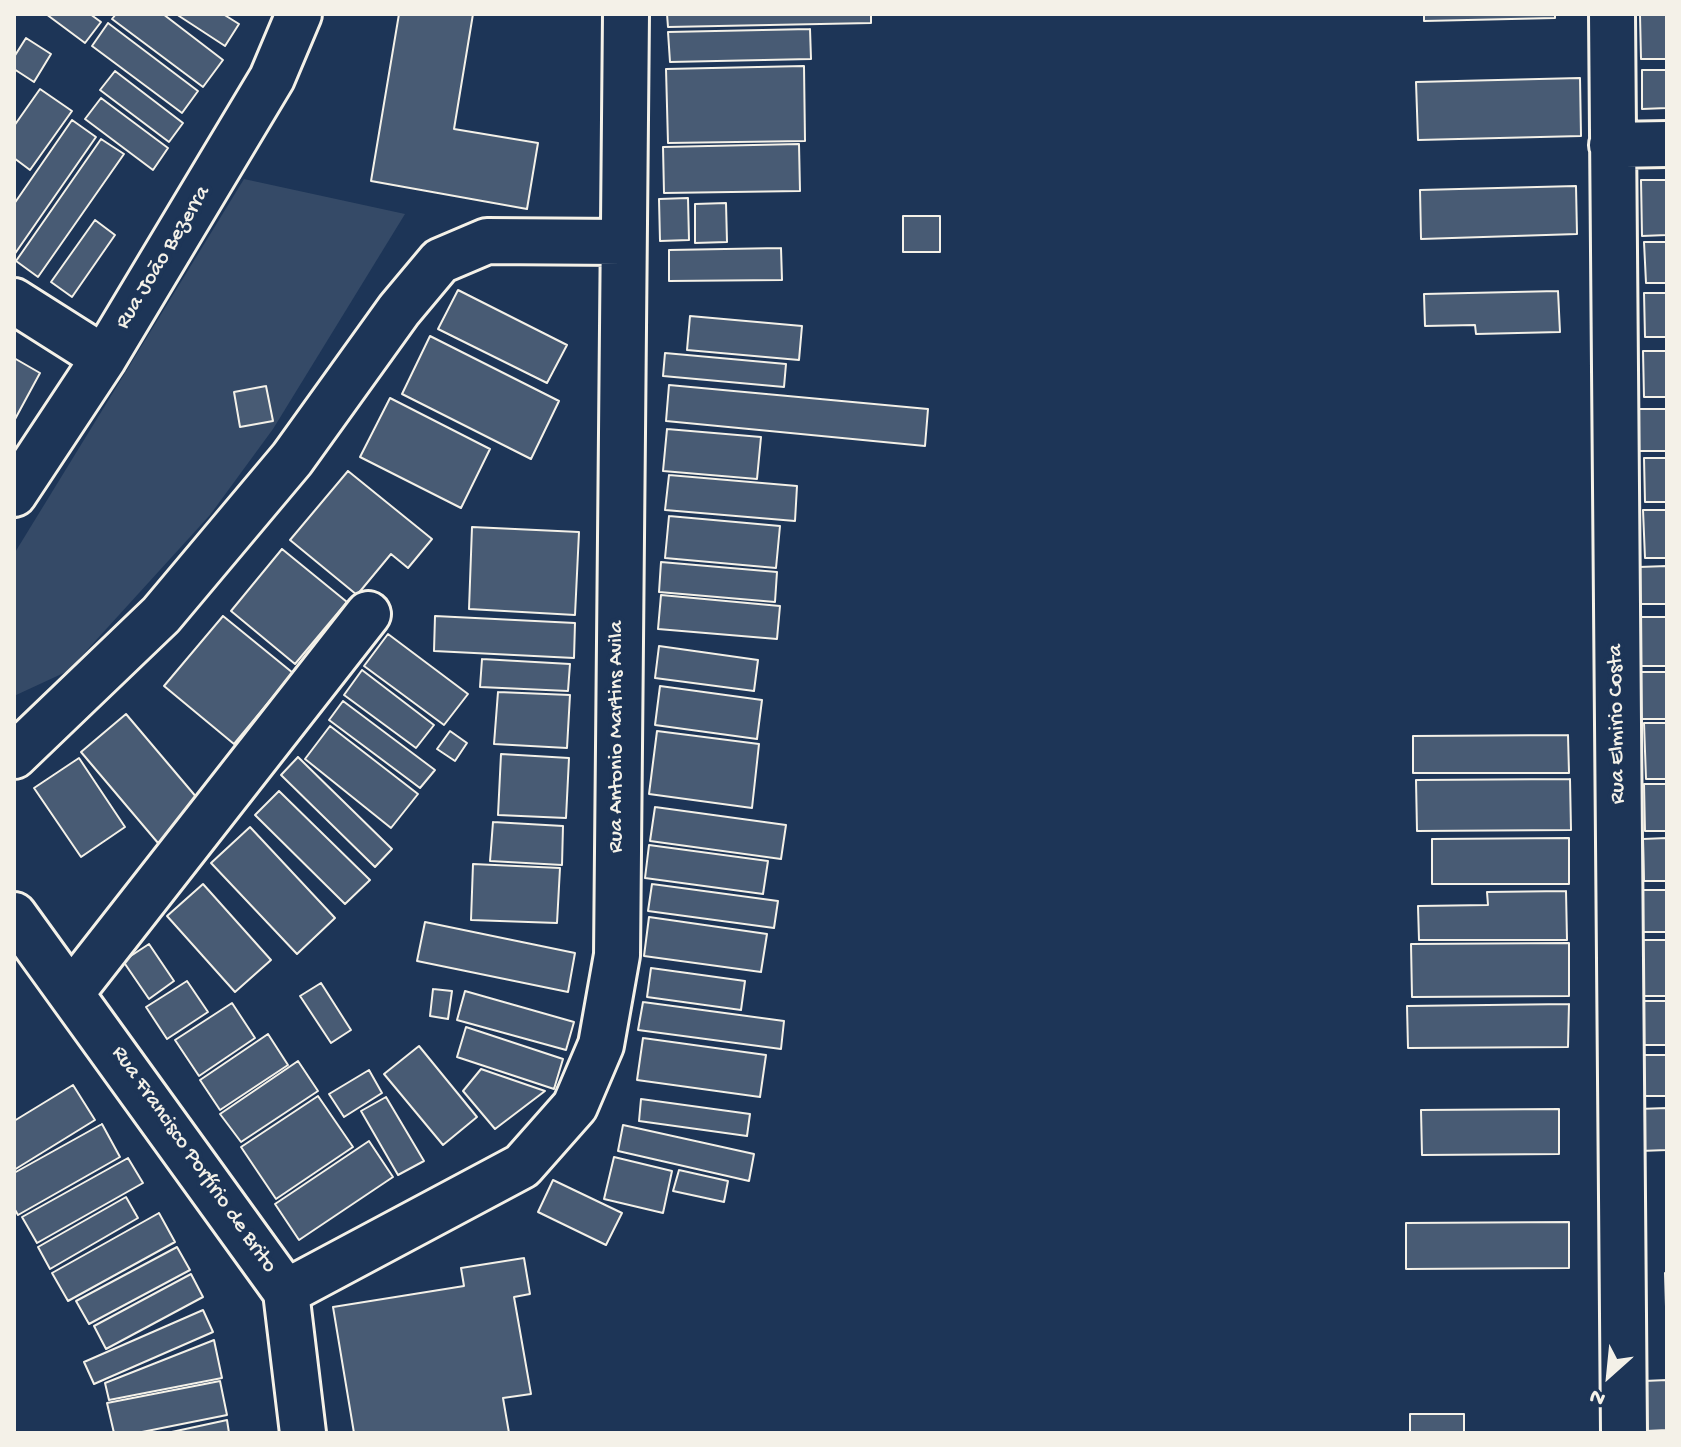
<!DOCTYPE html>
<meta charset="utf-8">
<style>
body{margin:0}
#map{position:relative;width:1681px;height:1447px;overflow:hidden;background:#1d3557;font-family:"Gochi Hand",sans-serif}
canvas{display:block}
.frame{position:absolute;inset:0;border:16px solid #f4f1e8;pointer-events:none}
.north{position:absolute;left:1569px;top:1335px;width:80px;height:80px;-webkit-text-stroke:6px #1d3557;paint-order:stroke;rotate:207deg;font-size:22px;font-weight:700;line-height:32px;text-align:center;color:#f4f1e8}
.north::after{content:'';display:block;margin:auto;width:28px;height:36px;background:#f4f1e8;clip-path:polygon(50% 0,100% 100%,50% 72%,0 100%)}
</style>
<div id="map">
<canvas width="1681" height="1447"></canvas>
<div class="frame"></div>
<div class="north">N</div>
</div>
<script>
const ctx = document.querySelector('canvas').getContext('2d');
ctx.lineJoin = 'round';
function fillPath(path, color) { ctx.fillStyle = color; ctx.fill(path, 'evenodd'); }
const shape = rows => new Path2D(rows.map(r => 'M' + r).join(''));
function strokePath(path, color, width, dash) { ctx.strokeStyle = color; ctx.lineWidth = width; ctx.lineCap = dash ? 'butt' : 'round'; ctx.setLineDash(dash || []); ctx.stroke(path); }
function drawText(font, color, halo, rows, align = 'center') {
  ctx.font = font + ' "Gochi Hand",sans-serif'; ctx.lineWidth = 8; ctx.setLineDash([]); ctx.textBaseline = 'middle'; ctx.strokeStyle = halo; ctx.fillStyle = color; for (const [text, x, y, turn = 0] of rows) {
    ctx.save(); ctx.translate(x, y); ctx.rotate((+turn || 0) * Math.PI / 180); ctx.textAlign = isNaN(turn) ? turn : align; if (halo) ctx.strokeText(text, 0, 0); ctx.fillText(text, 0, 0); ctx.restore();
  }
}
const green = shape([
 [244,179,405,214,273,429,210,515,68,671,14,696,14,554]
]);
const building = shape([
 [46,14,90,14,101,22,85,43,46,14],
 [116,14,163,14,223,60,203,87,112,19,116,14],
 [176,14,223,14,239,24,225,46,176,14],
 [399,14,473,14,454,129,538,143,527,209,371,181,399,14],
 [667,14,871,14,871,23,668,27,667,14],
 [1424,14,1555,14,1555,18,1424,21,1424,14],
 [1640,15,1667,15,1667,59,1641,59,1640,15],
 [108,23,198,91,182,113,92,46,108,23],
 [810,29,811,59,670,62,668,32,810,29],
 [26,38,51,54,34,82,14,69,14,57,26,38],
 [804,66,805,141,668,143,666,69,804,66],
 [1642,70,1667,70,1667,108,1642,109,1642,70],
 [115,71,183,123,169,142,100,90,115,71],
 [1580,78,1581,136,1418,140,1416,82,1580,78],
 [40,89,72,111,30,170,14,158,14,126,40,89],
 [101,98,168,148,153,170,85,119,101,98],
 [72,120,96,137,14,255,14,204,72,120],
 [101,139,124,154,38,277,16,261,101,139],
 [799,144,800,191,664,193,663,147,799,144],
 [1641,180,1667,180,1667,235,1642,236,1641,180],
 [1576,186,1577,234,1421,239,1420,190,1576,186],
 [688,198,689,240,660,241,659,199,688,198],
 [726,203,727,242,695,243,695,204,726,203],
 [903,216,940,216,940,252,903,252,903,216],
 [95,220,115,235,72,297,51,282,95,220],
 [1644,242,1667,242,1667,283,1646,283,1644,242],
 [781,248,782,280,669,281,669,250,781,248],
 [458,290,567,345,547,383,438,329,458,290],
 [1558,291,1560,332,1476,334,1475,325,1425,326,1424,294,1558,291],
 [1644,293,1667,293,1667,337,1645,337,1644,293],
 [690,316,802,326,799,360,687,350,690,316],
 [430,336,559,401,531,459,402,394,430,336],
 [1643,351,1667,351,1667,397,1644,397,1643,351],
 [665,353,786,364,784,387,663,376,665,353],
 [14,358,40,373,14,421,14,358],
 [669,385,928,409,925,446,666,421,669,385],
 [266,386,273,421,240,427,234,392,266,386],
 [390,398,490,449,461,508,360,457,390,398],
 [1638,409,1667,409,1667,451,1639,451,1638,409],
 [667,429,761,437,757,479,663,471,667,429],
 [1644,458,1667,458,1667,502,1645,502,1644,458],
 [348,471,432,539,408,568,391,554,357,595,290,540,348,471],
 [669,475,797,486,795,521,665,510,669,475],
 [1643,510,1667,510,1667,558,1645,558,1643,510],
 [669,516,780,526,776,568,665,558,669,516],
 [472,527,579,532,575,615,469,609,472,527],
 [282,549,347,602,295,664,231,611,282,549],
 [661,562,777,572,775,602,659,592,661,562],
 [1667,566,1667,604,1640,604,1639,567,1667,566],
 [661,595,780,606,777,639,658,629,661,595],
 [223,616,293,673,234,744,164,686,223,616],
 [435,616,575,623,574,658,434,651,435,616],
 [1637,617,1667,617,1667,666,1638,666,1637,617],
 [388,634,468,694,444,725,364,666,388,634],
 [659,646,758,660,754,691,655,678,659,646],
 [482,659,570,664,568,691,480,687,482,659],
 [362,670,434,725,416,748,344,695,362,670],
 [1639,672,1667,672,1667,719,1640,719,1639,672],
 [660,686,762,700,757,739,655,725,660,686],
 [498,692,570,695,567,748,494,744,498,692],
 [343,701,435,770,420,788,329,720,343,701],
 [126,714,203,805,158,843,81,752,126,714],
 [1644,723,1667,723,1667,779,1646,779,1644,723],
 [330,726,418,794,391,828,305,759,330,726],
 [450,731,467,743,455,761,437,749,450,731],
 [657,731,759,744,752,808,649,794,657,731],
 [1568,735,1569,773,1413,773,1413,736,1568,735],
 [501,754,569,758,566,818,498,815,501,754],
 [298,757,392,849,375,867,281,775,298,757],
 [79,758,125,827,81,857,34,788,79,758],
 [1570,779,1571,830,1417,831,1416,780,1570,779],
 [1644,784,1667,784,1667,831,1645,831,1644,784],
 [279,791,370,880,345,904,255,815,279,791],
 [655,807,786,825,781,859,650,841,655,807],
 [493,822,563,826,562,865,490,861,493,822],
 [250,827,335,918,297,954,211,863,250,827],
 [1569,838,1569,884,1432,884,1432,839,1569,838],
 [1667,838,1667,881,1644,881,1643,839,1667,838],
 [649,845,768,861,763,894,645,878,649,845],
 [473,864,560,868,557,923,471,920,473,864],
 [203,884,271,960,235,992,167,916,203,884],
 [652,884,778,901,774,928,648,911,652,884],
 [1640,890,1667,890,1667,932,1641,932,1640,890],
 [1566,891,1567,940,1419,940,1418,906,1488,905,1487,892,1566,891],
 [649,917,767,934,761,972,644,956,649,917],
 [425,922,575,953,568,992,417,961,425,922],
 [1643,940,1667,940,1667,996,1643,996,1643,940],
 [1569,943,1569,996,1412,997,1411,944,1569,943],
 [149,944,174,981,149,999,123,961,149,944],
 [651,968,745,981,741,1010,647,997,651,968],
 [187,981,208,1012,167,1039,146,1007,187,981],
 [321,983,351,1030,331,1043,300,996,321,983],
 [433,989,452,991,448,1019,430,1016,433,989],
 [465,991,574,1022,566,1050,457,1020,465,991],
 [1643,1001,1667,1001,1667,1045,1644,1045,1643,1001],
 [643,1002,784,1021,781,1049,638,1030,643,1002],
 [232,1003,255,1038,199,1076,175,1040,232,1003],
 [1569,1004,1568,1047,1408,1048,1407,1006,1569,1004],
 [466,1027,563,1059,554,1089,457,1057,466,1027],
 [268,1034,288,1065,220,1110,200,1080,268,1034],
 [643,1038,766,1055,760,1097,637,1080,643,1038],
 [419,1046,477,1117,443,1145,384,1074,419,1046],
 [1643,1055,1667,1055,1667,1096,1643,1096,1643,1055],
 [298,1061,318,1091,241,1142,220,1114,298,1061],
 [481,1069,545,1091,495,1129,463,1091,481,1069],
 [369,1070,382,1093,344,1117,329,1094,369,1070],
 [73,1085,95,1120,14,1170,14,1121,73,1085],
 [318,1096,353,1147,276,1199,241,1147,318,1096],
 [386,1097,424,1161,398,1175,361,1111,386,1097],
 [641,1099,750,1114,747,1136,639,1121,641,1099],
 [1667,1108,1667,1150,1640,1151,1638,1109,1667,1108],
 [1559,1109,1559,1154,1422,1155,1421,1110,1559,1109],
 [102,1124,120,1157,18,1215,14,1208,14,1173,102,1124],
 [623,1125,754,1154,749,1181,618,1151,623,1125],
 [369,1141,393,1177,299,1240,275,1204,369,1141],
 [614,1157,672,1171,663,1213,604,1199,614,1157],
 [128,1158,143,1183,37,1243,22,1217,128,1158],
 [679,1170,728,1181,724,1202,673,1191,679,1170],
 [553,1180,622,1213,606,1245,538,1212,553,1180],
 [126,1197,138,1218,50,1269,38,1247,126,1197],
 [159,1213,175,1242,68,1301,52,1273,159,1213],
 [1569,1222,1569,1268,1406,1269,1406,1223,1569,1222],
 [177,1247,190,1270,89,1324,76,1301,177,1247],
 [524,1258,530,1294,514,1297,531,1394,503,1398,509,1433,354,1433,333,1307,464,1286,461,1268,524,1258],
 [1665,1273,1667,1273,1667,1340,1665,1273],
 [191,1274,203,1297,106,1349,94,1326,191,1274],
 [203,1310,213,1332,94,1384,84,1362,203,1310],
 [214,1340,222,1378,109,1400,105,1383,214,1340],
 [1667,1380,1667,1430,1646,1431,1644,1381,1667,1380],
 [220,1381,227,1415,137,1433,114,1433,107,1403,220,1381],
 [1410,1414,1464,1414,1464,1433,1410,1433,1410,1414],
 [227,1420,229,1433,167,1433,227,1420]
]);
const minor = shape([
 [1612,14,1624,1433],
 [1612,145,1667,144],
 [14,301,104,358],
 [14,494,104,358,272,78,299,14],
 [14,756,161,615,292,459,399,310,440,261,487,241,622,242],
 [14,915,286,1292,303,1433],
 [72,992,368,614],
 [286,1292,522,1166,575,1106,601,1045,617,955,626,14]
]);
const streetNames = [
 ["Rua João Bezerra",164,258,-59],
 ["Rua Elmirio Costa",1618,724,-91],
 ["Rua Antonio Martins Avila",618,737,-90],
 ["Rua Francisco Porfírio de Brito",193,1160,55]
];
fillPath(green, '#354a67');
fillPath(building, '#485b74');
strokePath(building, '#f4f1e8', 2);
strokePath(minor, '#f4f1e8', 50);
strokePath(minor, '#1d3557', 44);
drawText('22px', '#f4f1e8', '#1d3557', streetNames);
</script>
